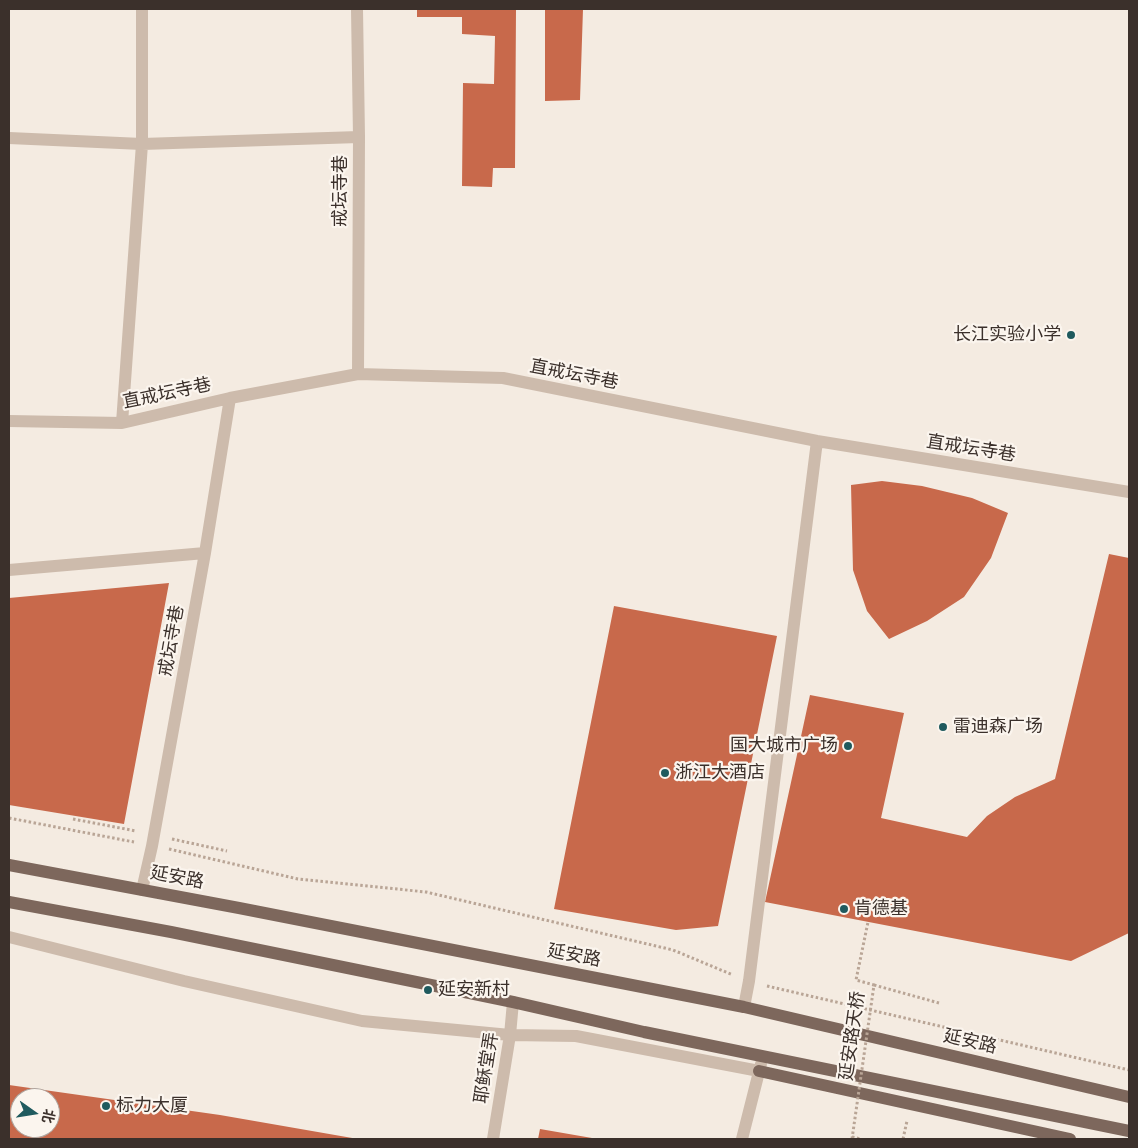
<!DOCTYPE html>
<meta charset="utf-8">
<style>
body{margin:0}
#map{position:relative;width:1138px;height:1148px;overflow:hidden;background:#f4ebe1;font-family:"Space Grotesk","Noto Sans SC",sans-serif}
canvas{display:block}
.frame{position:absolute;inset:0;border:10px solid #3b302b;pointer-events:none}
.north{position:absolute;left:10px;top:1088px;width:50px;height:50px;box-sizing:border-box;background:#fbf5ee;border:1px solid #aea6a0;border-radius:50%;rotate:103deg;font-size:14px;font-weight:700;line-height:20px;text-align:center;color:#3b302b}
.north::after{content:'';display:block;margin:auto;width:18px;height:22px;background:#1f5a5e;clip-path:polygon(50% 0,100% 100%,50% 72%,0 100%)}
</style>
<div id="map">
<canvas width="1138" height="1148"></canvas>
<div class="frame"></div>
<div class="north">北</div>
</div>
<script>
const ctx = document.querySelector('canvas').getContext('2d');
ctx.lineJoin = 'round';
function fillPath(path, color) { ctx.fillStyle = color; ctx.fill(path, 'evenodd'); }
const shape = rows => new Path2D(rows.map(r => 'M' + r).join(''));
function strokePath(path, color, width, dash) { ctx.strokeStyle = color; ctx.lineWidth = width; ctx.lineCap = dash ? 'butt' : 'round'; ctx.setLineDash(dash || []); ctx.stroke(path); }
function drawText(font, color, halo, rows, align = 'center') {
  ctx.font = font + ' "Space Grotesk","Noto Sans SC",sans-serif'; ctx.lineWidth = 4.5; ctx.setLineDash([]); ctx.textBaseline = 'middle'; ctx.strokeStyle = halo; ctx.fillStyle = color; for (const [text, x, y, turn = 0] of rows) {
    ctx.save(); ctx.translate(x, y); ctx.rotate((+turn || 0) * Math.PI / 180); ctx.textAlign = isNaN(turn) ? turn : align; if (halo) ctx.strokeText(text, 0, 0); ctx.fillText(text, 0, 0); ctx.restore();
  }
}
const building = shape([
 [417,9,516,9,515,168,493,168,492,187,462,186,463,83,494,84,495,36,462,34,462,17,417,17],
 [545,9,583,9,580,100,545,101],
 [882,481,922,486,972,498,1008,513,991,558,964,597,927,621,889,639,867,611,853,570,851,485],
 [1109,554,1129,558,1129,933,1071,961,765,902,810,695,904,713,881,818,967,837,987,816,1015,797,1055,779],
 [169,583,124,824,9,805,9,598],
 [614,606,777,636,718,926,676,930,554,909],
 [9,1085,220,1115,358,1139,9,1139],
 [20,1098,50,1098,50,1128,20,1128],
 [540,1129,592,1138,592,1139,538,1139]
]);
const path = shape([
 [9,818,134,842],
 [73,819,136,831],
 [172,839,227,851],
 [169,849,298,879,426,892,673,950,733,975],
 [874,985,939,1003],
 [767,986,1129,1070],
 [852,1137,861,1139],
 [903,1139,907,1121]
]);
const minor = shape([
 [357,9,359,137,358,374],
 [9,138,142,144,359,137],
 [9,421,122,423,230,398,358,374,503,378,817,441,1129,492],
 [122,423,142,144,142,9],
 [9,570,205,553],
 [142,890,152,846,205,553,230,398],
 [9,937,184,981,362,1021,510,1035,576,1036,759,1071],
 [744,1007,749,981,817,441],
 [493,1139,510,1035,513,1002],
 [742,1139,761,1064]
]);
const major = shape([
 [9,865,239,908,744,1007,1129,1097],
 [9,902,171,932,426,984,513,1002,644,1032,1129,1131],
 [759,1071,1070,1139]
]);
const pathBridge = shape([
 [852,1139,874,985,856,980,868,922]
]);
const markers = [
 [1071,335,5,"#1f5a5e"],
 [943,727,5,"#1f5a5e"],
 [848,746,5,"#1f5a5e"],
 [665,773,5,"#1f5a5e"],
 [844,909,5,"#1f5a5e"],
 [428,990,5,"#1f5a5e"],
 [106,1106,5,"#1f5a5e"]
];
const streetNames = [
 ["戒坛寺巷",341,191,-90],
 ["直戒坛寺巷",574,375,11],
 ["直戒坛寺巷",167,394,-12],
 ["直戒坛寺巷",971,449,9],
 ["戒坛寺巷",172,641,-80],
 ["延安路",177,878,11],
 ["延安路",574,956,11],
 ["延安路天桥",853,1036,-82],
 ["延安路",970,1042,13],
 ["耶稣堂弄",487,1068,-81]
];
const poiNames = [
 ["长江实验小学",1061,335,"right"],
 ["雷迪森广场",953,727],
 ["国大城市广场",838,746,"right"],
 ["浙江大酒店",675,773],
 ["肯德基",854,909],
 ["延安新村",438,990],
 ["标力大厦",116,1106]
];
fillPath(building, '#c8694b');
strokePath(path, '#b9a596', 3, [2.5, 2.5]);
strokePath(minor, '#cdbbac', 12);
strokePath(major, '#7d675c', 12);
strokePath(pathBridge, '#b9a596', 3, [2.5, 2.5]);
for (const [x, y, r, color] of markers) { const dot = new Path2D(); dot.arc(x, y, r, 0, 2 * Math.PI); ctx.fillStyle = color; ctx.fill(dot); strokePath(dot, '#fbf5ee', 2); }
drawText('18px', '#3b302b', '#fbf5ee', streetNames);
drawText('18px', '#3b302b', '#fbf5ee', poiNames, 'left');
</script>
